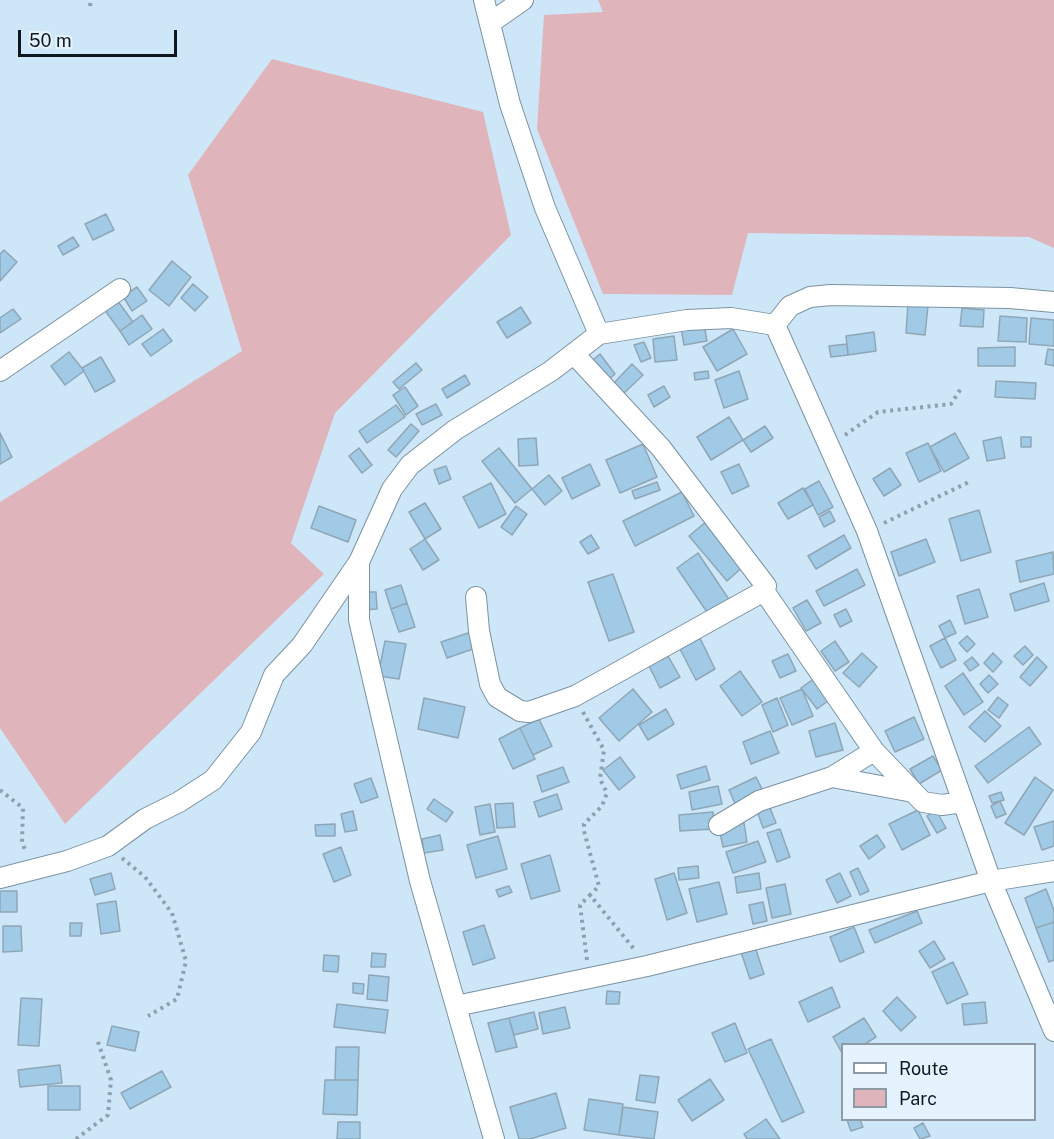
<!DOCTYPE html>
<style>
body{margin:0}
#map{position:relative;width:1054px;height:1139px;overflow:hidden;background:#cee7f8;font-family:"Public Sans",sans-serif}
canvas{display:block}
.legend{position:absolute;left:841px;top:1043px;width:195px;height:78px;box-sizing:border-box;background:#e4f3fd;border:2px solid #8f9ba4;margin:0;padding:8px 10px;list-style:none;font-size:18px;color:#0f181e}
.legend li{display:flex;align-items:center;gap:12px;height:30px}
.legend b{width:30px;border:2px solid #8f9ba4}
.scale{position:absolute;left:18px;top:30px;width:159px;height:27px;box-sizing:border-box;border:3px solid #0f181e;border-top:0;padding-left:8px;font-size:18px;line-height:21px;white-space:nowrap;color:#0f181e;-webkit-text-stroke:4px #e4f3fd;paint-order:stroke}
</style>
<div id="map">
<canvas width="1054" height="1139"></canvas>
<ul class="legend">
<li><b style="height:8px;background:#fff"></b>Route</li>
<li><b style="height:16px;background:#e0b4bb"></b>Parc</li>
</ul>
<div class="scale">50 m</div>
</div>
<script>
const ctx = document.querySelector('canvas').getContext('2d');
ctx.lineJoin = 'round';
function fillPath(path, color) { ctx.fillStyle = color; ctx.fill(path, 'evenodd'); }
const shape = rows => new Path2D(rows.map(r => 'M' + r).join(''));
function strokePath(path, color, width, dash) { ctx.strokeStyle = color; ctx.lineWidth = width; ctx.lineCap = dash ? 'butt' : 'round'; ctx.setLineDash(dash || []); ctx.stroke(path); }
const green = shape([
 [598,0,1054,0,1054,248,1029,237,748,233,732,295,603,294,537,129,544,15,603,12],
 [272,59,483,112,511,235,335,413,291,543,324,574,65,824,0,728,0,502,242,351,188,175]
]);
const building = shape([
 [106,214,114,230,93,240,85,224,106,214],
 [73,237,79,246,63,255,58,246,73,237],
 [4,250,17,262,0,281,0,254,4,250],
 [172,261,191,277,169,306,149,290,172,261],
 [193,284,208,297,195,311,181,298,193,284],
 [137,287,147,301,132,311,123,296,137,287],
 [117,300,133,322,120,331,104,309,117,300],
 [908,304,928,306,925,335,906,333,908,304],
 [521,307,531,323,507,338,497,322,521,307],
 [962,308,984,310,983,327,960,326,962,308],
 [13,309,21,319,0,333,0,318,13,309],
 [142,315,152,329,129,345,120,331,142,315],
 [1000,316,1027,318,1026,342,998,341,1000,316],
 [1031,318,1054,320,1054,346,1029,344,1031,318],
 [704,324,707,341,684,345,681,328,704,324],
 [163,329,172,341,151,356,142,344,163,329],
 [733,329,747,354,717,371,703,347,733,329],
 [874,332,876,351,848,355,846,336,874,332],
 [674,336,677,360,655,362,653,339,674,336],
 [644,342,651,358,641,362,634,345,644,342],
 [847,344,848,355,831,357,829,346,847,344],
 [1015,347,1015,366,978,366,978,348,1015,347],
 [1048,349,1054,350,1054,366,1045,364,1048,349],
 [69,352,84,371,65,385,51,366,69,352],
 [600,354,615,374,606,382,590,362,600,354],
 [101,357,115,381,95,392,82,368,101,357],
 [416,363,422,370,399,389,393,382,416,363],
 [632,364,643,375,623,394,613,384,632,364],
 [708,371,709,378,695,380,694,373,708,371],
 [739,371,748,399,724,408,715,380,739,371],
 [465,375,470,384,447,398,442,389,465,375],
 [996,381,1036,383,1035,399,995,397,996,381],
 [664,386,670,397,654,407,648,395,664,386],
 [405,387,418,406,406,415,393,395,405,387],
 [436,404,442,415,422,425,416,414,436,404],
 [396,405,405,417,367,443,359,431,396,405],
 [729,417,743,440,711,460,697,437,729,417],
 [411,424,419,431,396,457,388,450,411,424],
 [765,426,773,438,751,452,743,440,765,426],
 [0,433,12,457,0,464,0,433],
 [955,433,969,458,944,472,930,447,955,433],
 [1001,437,1005,458,987,461,983,441,1001,437],
 [1021,437,1031,437,1031,447,1021,447,1021,437],
 [536,438,538,465,519,466,518,439,536,438],
 [928,443,941,471,919,482,906,453,928,443],
 [643,444,657,477,620,493,606,460,643,444],
 [359,448,372,465,362,473,349,456,359,448],
 [499,448,532,489,515,503,482,461,499,448],
 [590,464,600,485,572,499,562,478,590,464],
 [739,464,749,486,732,494,721,472,739,464],
 [446,466,451,479,439,484,434,470,446,466],
 [890,468,901,485,884,496,873,479,890,468],
 [549,475,562,491,545,505,532,489,549,475],
 [819,481,833,507,818,515,805,489,819,481],
 [657,482,660,490,635,499,632,491,657,482],
 [491,483,506,514,479,528,463,497,491,483],
 [803,488,813,505,788,519,778,503,803,488],
 [682,492,694,516,635,546,623,521,682,492],
 [425,503,441,529,425,539,409,512,425,503],
 [319,506,356,520,348,542,311,528,319,506],
 [516,506,527,514,512,535,501,527,516,506],
 [979,510,991,552,961,561,949,519,979,510],
 [830,511,835,521,824,527,819,517,830,511],
 [707,521,745,565,727,581,689,536,707,521],
 [591,535,599,548,588,554,580,542,591,535],
 [844,535,851,548,816,569,808,556,844,535],
 [425,539,439,560,423,570,410,549,425,539],
 [926,539,935,562,899,576,891,552,926,539],
 [1053,552,1054,574,1020,582,1016,561,1053,552],
 [698,553,730,601,709,615,677,568,698,553],
 [857,569,865,585,824,606,816,591,857,569],
 [613,574,634,632,609,641,588,582,613,574],
 [1044,583,1049,601,1015,611,1010,594,1044,583],
 [401,585,407,603,391,609,385,590,401,585],
 [979,589,988,617,965,624,957,596,979,589],
 [363,592,376,592,377,609,364,610,363,592],
 [807,600,821,623,806,631,793,608,807,600],
 [407,603,415,627,399,632,391,609,407,603],
 [846,609,852,621,840,627,834,615,846,609],
 [950,620,956,633,945,638,939,626,950,620],
 [471,632,476,648,447,658,441,642,471,632],
 [967,636,975,644,967,652,959,643,967,636],
 [700,638,715,669,696,680,680,649,700,638],
 [945,638,956,660,941,668,930,646,945,638],
 [385,641,406,644,399,679,378,676,385,641],
 [835,641,849,662,835,671,821,651,835,641],
 [1025,646,1033,655,1023,665,1014,656,1025,646],
 [862,653,877,667,859,687,843,673,862,653],
 [993,653,1002,662,993,672,984,663,993,653],
 [788,654,796,671,780,678,772,661,788,654],
 [668,656,680,677,660,688,649,666,668,656],
 [972,657,979,665,970,671,964,663,972,657],
 [1037,657,1047,667,1030,686,1020,677,1037,657],
 [740,671,762,702,742,716,720,686,740,671],
 [963,673,983,702,964,715,945,686,963,673],
 [989,675,998,684,988,693,980,684,989,675],
 [816,677,832,698,817,709,801,688,816,677],
 [633,689,652,712,619,741,599,718,633,689],
 [802,689,813,716,792,725,780,698,802,689],
 [998,697,1008,705,999,718,988,710,998,697],
 [424,698,465,707,458,738,418,729,424,698],
 [777,698,788,725,773,732,762,705,777,698],
 [666,709,674,724,648,740,639,725,666,709],
 [985,711,1001,726,985,742,969,727,985,711],
 [914,717,924,739,895,752,885,731,914,717],
 [539,719,552,746,533,755,520,728,539,719],
 [835,723,843,750,816,757,809,731,835,723],
 [1029,727,1041,744,988,783,975,766,1029,727],
 [520,728,535,759,513,769,499,739,520,728],
 [770,731,779,753,751,764,743,742,770,731],
 [933,756,942,770,919,784,910,769,933,756],
 [620,757,635,777,619,790,603,770,620,757],
 [706,766,710,780,681,789,677,775,706,766],
 [563,767,569,782,542,792,537,776,563,767],
 [756,777,765,795,737,808,729,790,756,777],
 [1035,777,1053,790,1024,835,1005,823,1035,777],
 [371,778,378,797,361,803,354,784,371,778],
 [718,786,722,804,692,810,689,792,718,786],
 [1001,792,1004,800,992,803,989,796,1001,792],
 [557,794,562,809,539,817,534,802,557,794],
 [434,799,453,812,446,822,427,809,434,799],
 [767,800,776,823,763,828,755,805,767,800],
 [1000,801,1006,814,996,818,991,806,1000,801],
 [513,803,515,827,497,828,495,804,513,803],
 [490,804,495,832,480,835,475,807,490,804],
 [918,810,930,835,902,850,889,824,918,810],
 [936,810,946,828,937,833,927,816,936,810],
 [353,811,357,830,345,832,341,814,353,811],
 [713,812,714,829,680,831,679,815,713,812],
 [1054,821,1054,846,1042,850,1034,827,1054,821],
 [744,823,747,842,723,847,719,828,744,823],
 [335,824,335,836,316,836,315,825,335,824],
 [780,829,790,857,777,862,767,833,780,829],
 [440,835,443,850,424,853,422,839,440,835],
 [877,835,885,847,869,859,860,846,877,835],
 [498,836,507,869,476,878,467,845,498,836],
 [758,841,766,862,733,873,726,852,758,841],
 [341,847,351,875,334,882,323,854,341,847],
 [550,855,560,891,531,899,521,864,550,855],
 [698,866,699,878,679,880,678,868,698,866],
 [858,868,869,891,860,895,850,872,858,868],
 [111,873,115,889,95,895,90,879,111,873],
 [674,873,687,913,667,920,655,879,674,873],
 [759,873,761,889,737,893,735,877,759,873],
 [840,873,851,896,837,903,826,880,840,873],
 [719,882,727,914,697,922,689,889,719,882],
 [785,884,791,914,772,918,766,888,785,884],
 [509,886,512,892,499,897,496,890,509,886],
 [1046,889,1054,910,1054,922,1036,928,1025,898,1046,889],
 [0,891,17,891,17,912,0,912,0,891],
 [116,901,120,931,101,934,97,904,116,901],
 [763,902,767,921,753,924,749,905,763,902],
 [917,911,922,923,875,943,869,930,917,911],
 [1054,922,1054,960,1049,962,1036,928,1054,922],
 [70,923,82,923,81,936,70,936,70,923],
 [484,925,495,958,473,965,463,932,484,925],
 [3,926,21,926,22,951,3,952,3,926],
 [854,927,864,952,840,962,830,937,854,927],
 [934,941,945,959,930,968,919,951,934,941],
 [754,944,764,974,750,979,740,949,754,944],
 [372,953,386,954,385,967,371,967,372,953],
 [324,955,339,956,338,972,323,971,324,955],
 [953,962,968,994,947,1004,932,972,953,962],
 [369,975,389,977,387,1001,367,999,369,975],
 [353,983,364,984,363,994,353,993,353,983],
 [832,987,840,1007,808,1022,799,1002,832,987],
 [607,991,620,992,619,1004,606,1004,607,991],
 [897,997,916,1017,901,1031,883,1011,897,997],
 [21,998,42,999,39,1046,18,1045,21,998],
 [985,1002,987,1023,964,1025,962,1004,985,1002],
 [337,1004,388,1010,385,1033,334,1027,337,1004],
 [565,1007,570,1028,543,1034,539,1013,565,1007],
 [534,1012,538,1029,514,1035,509,1018,534,1012],
 [509,1018,517,1047,496,1052,488,1023,509,1018],
 [864,1018,876,1037,865,1044,842,1044,842,1053,833,1037,864,1018],
 [735,1023,747,1053,725,1062,712,1033,735,1023],
 [112,1026,139,1032,135,1051,107,1045,112,1026],
 [771,1039,804,1112,782,1122,748,1049,771,1039],
 [336,1047,359,1047,358,1080,335,1080,336,1047],
 [60,1065,62,1083,20,1087,18,1070,60,1065],
 [162,1071,171,1087,130,1109,121,1093,162,1071],
 [640,1075,659,1077,655,1103,636,1100,640,1075],
 [710,1079,724,1100,692,1121,678,1100,710,1079],
 [325,1080,358,1080,357,1115,323,1114,325,1080],
 [48,1086,80,1086,80,1110,48,1110,48,1086],
 [556,1093,566,1128,530,1139,519,1139,510,1107,556,1093],
 [589,1099,623,1104,619,1135,584,1130,589,1099],
 [623,1107,658,1112,654,1139,619,1135,623,1107],
 [766,1119,780,1139,747,1139,744,1134,766,1119],
 [847,1120,860,1120,863,1127,851,1131,847,1120],
 [338,1122,360,1122,360,1139,337,1139,338,1122],
 [923,1123,930,1136,920,1139,914,1128,923,1123]
]);
const path = shape([
 [90,6,91,0],
 [845,435,878,412,951,404,962,387],
 [884,523,971,481],
 [583,712,604,750,600,779,607,793,602,806,584,824,584,831,599,886,590,895,634,949],
 [0,790,23,808,22,842,26,852],
 [122,858,145,877,172,913,186,961,177,999,148,1016],
 [587,960,580,905,590,895],
 [76,1139,108,1115,111,1080,97,1039]
]);
const minor = shape([
 [484,0,510,104,545,208,599,334],
 [490,23,523,0],
 [775,325,867,531,991,881,1054,1031],
 [0,371,120,289],
 [764,591,874,751,923,802,942,805,963,802],
 [476,597,479,631,490,684,497,697,520,711,529,712,575,696,764,591,766,586,661,448,574,354],
 [832,777,913,792],
 [719,825,759,801,832,777,874,751],
 [0,878,67,861,108,846,145,819,179,802,213,780,251,732,274,675,302,645,359,562],
 [456,1006,647,966,991,881,1054,871],
 [494,1139,420,881,359,620,359,562,392,489,410,465,455,430,551,371,599,334,687,320,731,318,775,325,790,306,810,297,831,295,1010,298,1054,302]
]);
fillPath(green, '#e0b4bb');
fillPath(building, '#a0cae6');
strokePath(building, '#8fa6b6', 1.5);
strokePath(minor, '#7b92a2', 22);
strokePath(path, '#8da0ae', 4, [3, 4.5]);
strokePath(minor, '#fff', 20);
</script>
